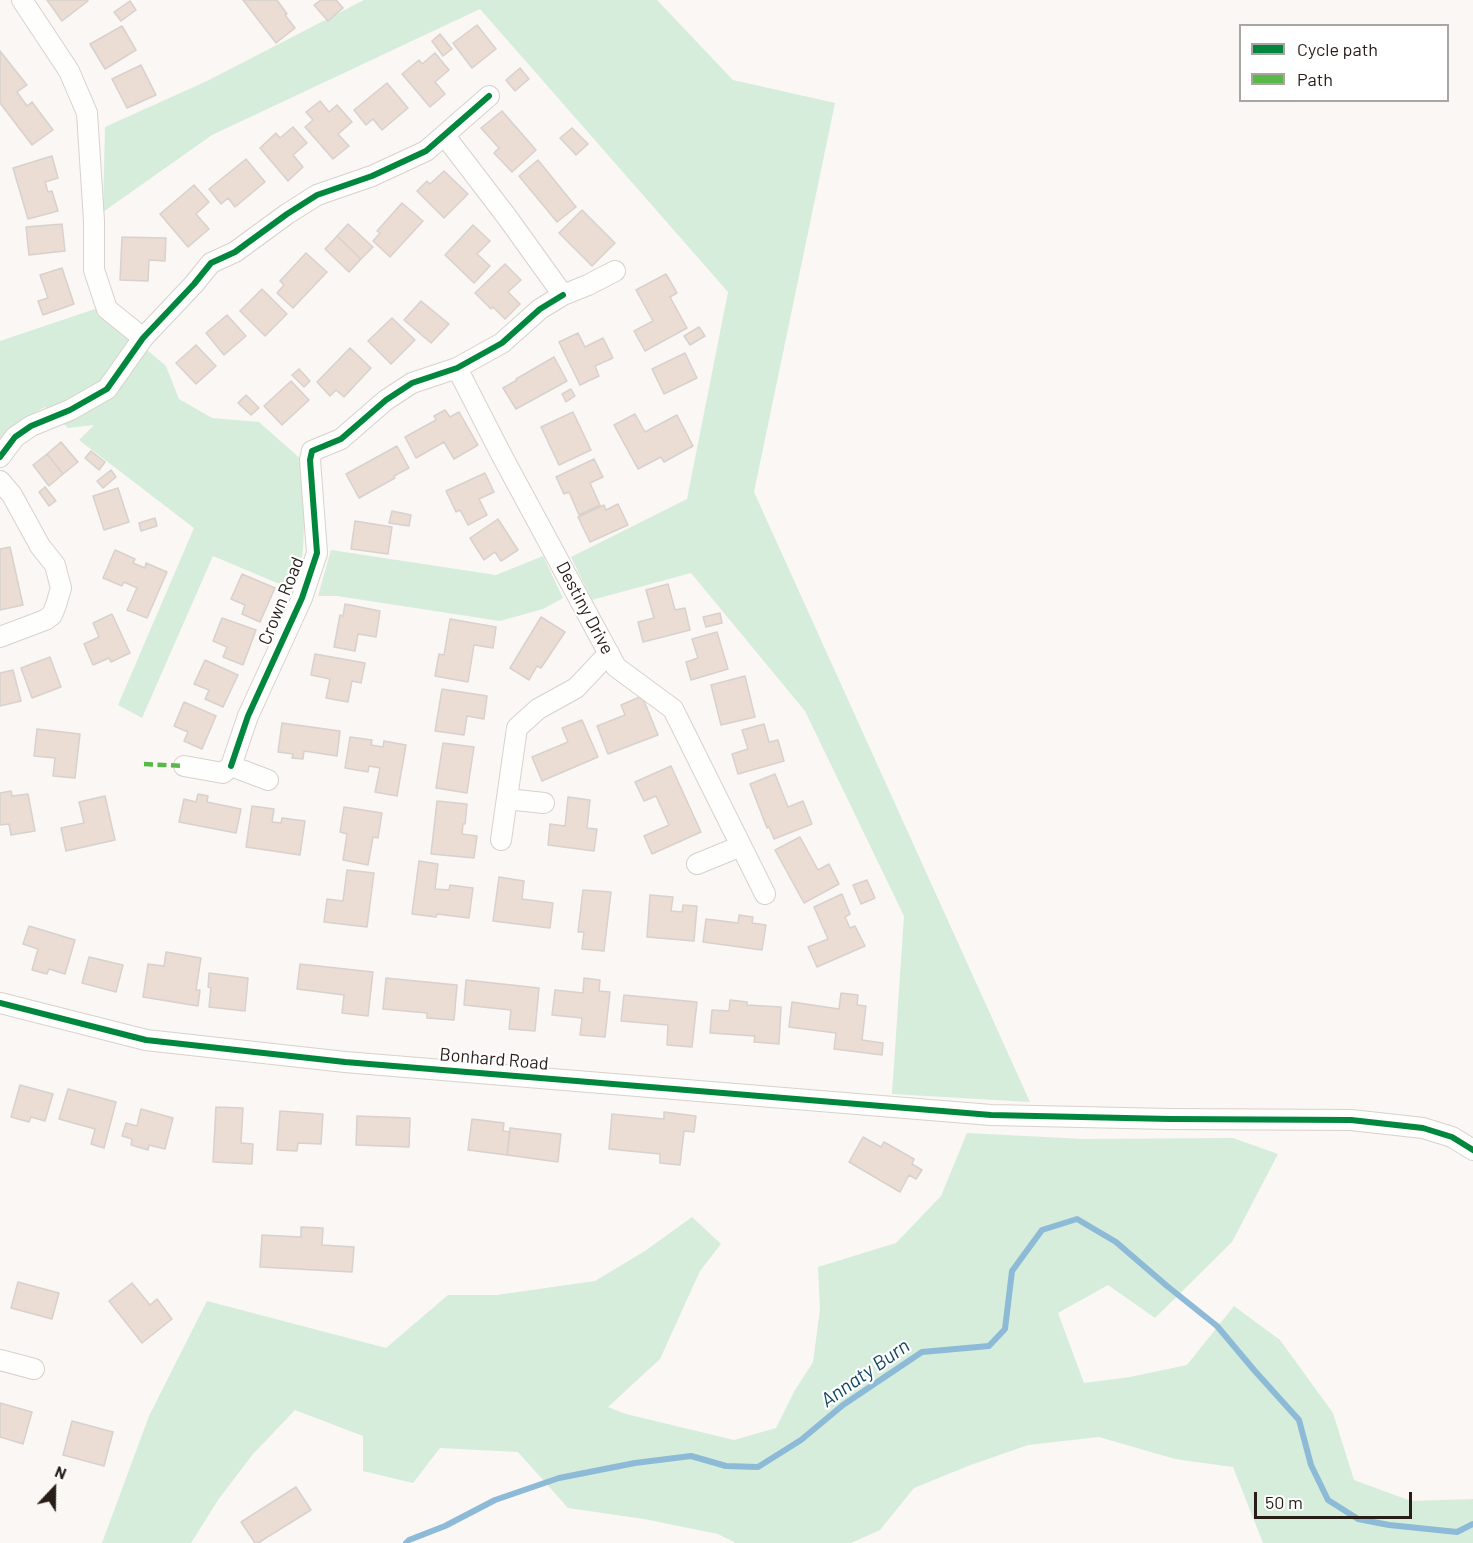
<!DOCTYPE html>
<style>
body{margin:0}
#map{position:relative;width:1473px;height:1543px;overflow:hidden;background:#faf7f4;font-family:Barlow,sans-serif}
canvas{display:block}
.legend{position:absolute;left:1239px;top:24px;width:210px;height:78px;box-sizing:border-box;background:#fff;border:2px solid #a9a5a2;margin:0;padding:8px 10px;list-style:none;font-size:18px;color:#281d17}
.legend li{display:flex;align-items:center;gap:12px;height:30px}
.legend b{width:30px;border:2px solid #a9a5a2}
.north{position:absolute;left:24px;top:1459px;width:60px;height:60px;-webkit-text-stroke:4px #fff;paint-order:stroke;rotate:22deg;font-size:16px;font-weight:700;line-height:24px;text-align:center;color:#281d17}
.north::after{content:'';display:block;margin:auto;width:21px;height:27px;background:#281d17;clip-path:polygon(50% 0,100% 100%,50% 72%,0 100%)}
.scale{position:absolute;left:1254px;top:1492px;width:158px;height:27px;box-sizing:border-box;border:3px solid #281d17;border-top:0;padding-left:8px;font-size:18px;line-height:21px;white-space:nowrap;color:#281d17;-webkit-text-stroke:4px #fff;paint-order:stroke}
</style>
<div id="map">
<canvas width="1473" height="1543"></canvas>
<ul class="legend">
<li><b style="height:8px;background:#00873e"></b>Cycle path</li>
<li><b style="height:8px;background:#58b947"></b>Path</li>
</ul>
<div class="north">N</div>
<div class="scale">50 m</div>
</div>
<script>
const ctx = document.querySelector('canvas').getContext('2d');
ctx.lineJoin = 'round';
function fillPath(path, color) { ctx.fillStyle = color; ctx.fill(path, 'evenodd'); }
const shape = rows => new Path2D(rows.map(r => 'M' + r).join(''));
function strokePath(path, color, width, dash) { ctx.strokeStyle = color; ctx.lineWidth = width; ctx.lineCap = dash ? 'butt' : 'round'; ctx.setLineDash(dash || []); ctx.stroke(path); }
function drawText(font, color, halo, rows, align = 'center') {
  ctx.font = font + ' Barlow,sans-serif'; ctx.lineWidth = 4.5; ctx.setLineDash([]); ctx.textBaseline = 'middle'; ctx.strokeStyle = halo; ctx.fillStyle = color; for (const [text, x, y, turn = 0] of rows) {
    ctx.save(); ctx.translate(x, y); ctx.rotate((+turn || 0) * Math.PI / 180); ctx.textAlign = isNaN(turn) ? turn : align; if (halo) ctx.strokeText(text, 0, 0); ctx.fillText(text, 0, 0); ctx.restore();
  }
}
const green = shape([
 [364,0,657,0,733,80,835,103,754,492,1030,1102,892,1094,904,916,805,711,691,573,592,600,571,557,687,499,728,292,480,9,212,135,103,212,105,127,207,81],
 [95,309,133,338,166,366,179,399,212,418,259,422,303,461,305,499,303,550,296,589,282,585,213,556,142,718,118,705,194,528,79,440,94,425,68,428,45,407,19,421,0,442,0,341],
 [331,550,496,575,543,556,563,598,543,609,500,621,337,596,318,596],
 [967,1133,1084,1139,1233,1138,1278,1154,1232,1242,1155,1318,1108,1285,1058,1313,1084,1383,1130,1377,1187,1365,1234,1306,1280,1340,1333,1413,1354,1480,1411,1501,1473,1499,1473,1543,1263,1543,1233,1467,1175,1459,1099,1437,1028,1445,968,1466,914,1488,880,1530,851,1543,736,1543,718,1534,644,1519,568,1508,518,1452,440,1448,413,1483,363,1471,363,1436,295,1410,253,1454,218,1500,191,1543,102,1543,149,1416,207,1301,386,1348,448,1295,497,1295,595,1281,645,1251,692,1217,721,1244,700,1271,660,1359,608,1407,626,1414,734,1440,776,1428,795,1390,813,1362,820,1309,818,1267,896,1243,941,1196]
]);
const stream = shape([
 [406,1543,409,1540,445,1526,495,1500,559,1478,635,1463,691,1456,726,1466,758,1467,801,1440,843,1405,922,1352,989,1346,1005,1329,1012,1271,1042,1230,1077,1219,1116,1242,1167,1286,1217,1326,1254,1370,1299,1420,1311,1465,1328,1500,1358,1519,1389,1525,1457,1532,1473,1524]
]);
const building = shape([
 [47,0,87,0,88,1,62,21,47,0],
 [243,0,277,0,287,14,285,15,295,28,276,43,243,0],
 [321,0,336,0,343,8,328,21,314,5,321,0],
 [130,1,136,10,121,21,114,12,130,1],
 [477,25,496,49,472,68,453,43,477,25],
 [122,26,136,50,105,69,90,44,122,26],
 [440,34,452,49,443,56,432,41,440,34],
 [0,51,27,85,17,92,27,106,32,102,53,130,32,145,0,103,0,51],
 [435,53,449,70,435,82,445,94,430,107,402,74,419,60,422,64,435,53],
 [141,65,156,95,127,108,112,79,141,65],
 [520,68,529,79,515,91,506,80,520,68],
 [387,83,408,108,382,130,373,119,366,125,354,110,387,83],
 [320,101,329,112,337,105,352,122,338,134,349,146,333,159,305,127,313,120,306,112,320,101],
 [502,111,536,150,512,172,494,153,499,148,481,128,502,111],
 [293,127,307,143,293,155,303,167,288,181,260,148,276,133,280,138,293,127],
 [572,128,588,144,576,155,560,138,572,128],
 [52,156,58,178,45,182,48,192,52,191,58,211,28,219,13,168,52,156],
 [246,159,265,182,235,207,228,198,221,204,209,189,246,159],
 [538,160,576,207,557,222,519,176,538,160],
 [444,171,468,194,444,218,417,191,427,181,430,184,444,171],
 [194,185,209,202,196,214,209,229,188,247,160,214,194,185],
 [402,203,423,221,390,257,373,241,380,233,377,231,402,203],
 [582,210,615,243,592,266,559,233,582,210],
 [62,224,65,251,29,255,26,227,62,224],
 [348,224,373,247,361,259,337,236,348,224],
 [473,225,490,241,477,254,490,266,474,283,445,255,473,225],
 [337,236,361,259,349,272,325,249,337,236],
 [122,237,166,238,165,261,149,260,148,281,120,280,122,237],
 [306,253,327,272,293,308,277,293,284,285,280,281,306,253],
 [505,264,521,280,508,292,520,304,505,319,493,307,491,309,475,293,505,264],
 [62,268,74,304,43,315,38,301,48,298,40,275,62,268],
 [666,274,677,293,670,297,687,328,645,351,634,331,653,321,636,290,666,274],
 [262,289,287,314,265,336,240,311,262,289],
 [421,301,449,324,431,343,404,320,421,301],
 [227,315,246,336,224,355,206,333,227,315],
 [392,318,415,340,391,364,368,341,392,318],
 [699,327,705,336,690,345,684,336,699,327],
 [578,333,585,347,603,338,613,358,595,366,599,376,580,385,559,342,578,333],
 [196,345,216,366,196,384,176,363,196,345],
 [350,348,371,368,344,397,336,390,330,396,317,382,350,348],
 [685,353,697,378,664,394,652,369,685,353],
 [554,357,567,381,516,409,503,388,517,380,516,379,554,357],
 [299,369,310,381,304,387,292,375,299,369],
 [291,381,309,400,282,425,264,406,291,381],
 [571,389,575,396,566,402,562,394,571,389],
 [246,395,259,408,251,415,238,403,246,395],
 [445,410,450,417,459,412,478,445,454,459,444,442,416,458,405,437,436,420,434,416,445,410],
 [573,412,591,450,559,465,541,427,573,412],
 [635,414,645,432,677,415,693,446,664,462,661,457,638,469,614,425,635,414],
 [61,442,78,462,63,474,47,454,61,442],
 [397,446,409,468,394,476,395,478,359,498,346,474,397,446],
 [91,451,105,462,99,470,85,458,91,451],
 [47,454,63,474,49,486,33,465,47,454],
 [594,459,603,477,590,483,600,505,579,515,569,492,564,494,556,477,594,459],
 [111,470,116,477,103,488,97,481,111,470],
 [485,473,494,492,479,499,487,515,468,525,460,510,456,512,446,491,485,473],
 [45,487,56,501,49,506,39,492,45,487],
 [118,488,129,522,104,530,93,496,118,488],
 [618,504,628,525,590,542,578,517,604,505,606,510,618,504],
 [392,511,411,515,409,526,389,523,392,511],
 [155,518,157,526,141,531,139,523,155,518],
 [498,519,518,550,501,561,495,552,484,560,470,538,498,519],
 [355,521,392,527,388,554,351,549,355,521],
 [10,547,23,605,0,610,0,549,10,547],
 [115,550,135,559,133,563,145,568,146,563,167,572,147,618,127,610,137,588,124,582,122,586,103,578,115,550],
 [242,574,275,588,260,622,242,614,245,605,231,599,242,574],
 [668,584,675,610,685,608,690,630,643,642,638,622,654,618,646,590,668,584],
 [345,604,380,611,376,637,358,634,355,651,334,647,340,615,343,616,345,604],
 [720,613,722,623,706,627,703,617,720,613],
 [112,614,130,653,111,662,109,658,93,665,84,644,99,637,93,623,112,614],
 [541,617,565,632,541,668,537,666,529,680,510,668,541,617],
 [222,618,256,630,243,665,223,657,227,647,213,641,222,618],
 [450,619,496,627,493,648,474,645,468,682,435,676,439,654,444,655,450,619],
 [717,632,728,669,691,680,686,662,698,658,692,639,717,632],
 [315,654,365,663,361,683,352,681,348,702,326,698,330,679,311,675,315,654],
 [50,657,61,687,32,698,21,668,50,657],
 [205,660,238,675,223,707,205,699,209,690,194,684,205,660],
 [13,670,21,701,0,706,0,673,13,670],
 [745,676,755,717,721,725,711,685,745,676],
 [442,689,487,696,484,719,467,716,464,735,435,731,442,689],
 [642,696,658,735,608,754,597,726,625,715,621,705,642,696],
 [184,702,216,716,202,749,184,741,188,732,174,726,184,702],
 [582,720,598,757,542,781,532,757,568,742,562,728,582,720],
 [282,723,340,731,337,756,304,751,303,759,292,758,293,754,278,752,282,723],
 [764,724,769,742,778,740,784,761,738,774,732,754,748,749,742,730,764,724],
 [37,729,80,734,75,778,53,776,55,758,34,756,37,729],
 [350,737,372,740,371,745,383,747,384,741,406,745,397,796,375,792,380,768,369,766,368,772,345,768,350,737],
 [443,743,474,747,467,793,436,788,443,743],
 [671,766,701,832,652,854,644,836,669,825,656,796,644,801,635,782,671,766],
 [775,774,788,807,803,801,812,824,774,839,769,827,767,828,750,784,775,774],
 [11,791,12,796,28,794,35,831,11,835,9,824,0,825,0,793,11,791],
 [198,794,208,796,207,802,241,809,236,833,179,822,184,799,196,802,198,794],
 [105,796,115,840,66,851,61,828,84,823,79,802,105,796],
 [568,797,590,800,587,828,597,829,594,851,548,845,550,824,565,826,568,797],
 [437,801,467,804,465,824,463,824,462,834,477,836,474,858,431,854,437,801],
 [252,806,274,809,272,822,281,823,282,818,305,821,300,855,246,847,252,806],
 [344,807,382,813,378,838,373,837,368,865,343,860,347,834,340,832,344,807],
 [800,837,818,870,829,864,839,884,804,903,775,850,800,837],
 [419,861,438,864,435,889,449,890,450,885,473,888,469,918,437,914,436,917,412,914,419,861],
 [347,870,374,873,367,927,324,922,327,899,343,901,347,870],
 [499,877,524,881,522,899,553,903,550,928,493,921,499,877],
 [867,880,875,898,861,904,853,885,867,880],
 [583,890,611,892,604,951,582,949,584,932,578,932,583,890],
 [842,894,850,914,845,917,850,928,855,926,865,946,817,967,808,947,828,939,814,907,842,894],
 [650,895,673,897,671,911,682,912,683,905,697,906,694,941,647,937,650,895],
 [739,915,753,917,752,923,766,925,762,950,703,942,706,919,738,923,739,915],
 [29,926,75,940,65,974,49,969,47,974,32,970,38,949,23,944,29,926],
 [166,952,201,958,196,990,200,990,198,1006,143,997,148,964,164,966,166,952],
 [89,957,123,965,116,992,82,983,89,957],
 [300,964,373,972,368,1016,342,1013,344,995,297,989,300,964],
 [209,973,248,978,245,1011,209,1007,211,988,208,987,209,973],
 [386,978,457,985,454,1020,427,1018,427,1013,383,1009,386,978],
 [584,978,600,980,599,991,610,992,605,1037,580,1035,582,1018,552,1015,555,990,583,993,584,978],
 [466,980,539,988,535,1031,509,1029,511,1010,464,1005,466,980],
 [841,993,858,995,857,1005,866,1006,862,1040,883,1043,882,1055,834,1049,836,1033,789,1027,792,1002,839,1009,841,993],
 [624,995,697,1002,692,1047,667,1045,668,1025,621,1021,624,995],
 [730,1000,747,1002,747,1005,781,1007,779,1044,754,1042,755,1036,710,1033,712,1010,729,1011,730,1000],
 [20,1085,53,1094,45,1121,31,1117,29,1122,11,1117,20,1085],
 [68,1089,116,1102,104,1148,91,1144,95,1129,59,1119,68,1089],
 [216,1107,243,1108,241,1143,253,1144,252,1164,213,1162,216,1107],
 [141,1109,173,1118,165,1149,149,1145,148,1150,131,1145,132,1139,122,1136,126,1123,137,1126,141,1109],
 [280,1111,323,1114,321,1144,298,1143,297,1151,277,1150,280,1111],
 [664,1112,696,1116,694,1132,684,1131,680,1165,660,1163,660,1154,609,1149,612,1114,664,1119,664,1112],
 [357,1116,410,1118,409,1147,356,1145,357,1116],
 [472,1119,504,1123,503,1131,510,1132,507,1155,468,1150,472,1119],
 [510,1128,561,1134,558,1162,507,1155,510,1128],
 [863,1137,881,1147,884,1142,914,1159,912,1164,922,1170,916,1179,909,1175,900,1192,849,1162,863,1137],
 [301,1227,323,1228,322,1245,354,1247,352,1272,260,1267,262,1235,301,1237,301,1227],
 [18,1282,59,1293,52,1319,11,1308,18,1282],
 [132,1283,150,1305,157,1299,172,1319,142,1343,109,1301,132,1283],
 [0,1403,32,1412,23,1444,0,1437,0,1403],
 [72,1421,113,1432,104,1466,63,1455,72,1421],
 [296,1487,311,1510,258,1543,255,1543,241,1522,296,1487]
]);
const street = shape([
 [22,0,69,71,87,113,94,221,94,270,107,309,143,338],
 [445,136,507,217,563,295,588,285,615,271],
 [457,368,501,454,616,667,673,709,765,894],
 [0,457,15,437,31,426,70,410,107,389,143,338,194,284,211,263,235,252,287,214,317,195,372,176,426,151,489,96],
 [0,481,12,495,40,546,55,565,61,588,56,605,52,615,45,620,0,637],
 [184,766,223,773,231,766,268,780],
 [231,766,248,716,302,598,317,553,310,460,312,451,341,439,386,400,412,383,457,368,502,343,540,309,563,295],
 [507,799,544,803],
 [501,840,517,728,538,709,576,688,609,653],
 [697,864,741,846],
 [0,1003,146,1040,345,1062,991,1115,1170,1119,1351,1120,1423,1128,1452,1137,1473,1150],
 [0,1360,34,1369]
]);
const quiet = shape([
 [144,764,184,766]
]);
const cycleway = shape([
 [0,457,15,437,31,426,70,410,107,389,143,338,194,284,211,263,235,252,287,214,317,195,372,176,426,151,489,96],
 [231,766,248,716,302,598,317,553,310,460,312,451,341,439,386,400,412,383,457,368,502,343,540,309,563,295],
 [0,1003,146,1040,345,1062,991,1115,1170,1119,1351,1120,1423,1128,1452,1137,1473,1150]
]);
const streetNames = [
 ["Crown Road",281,601,-68],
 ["Destiny Drive",585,608,62],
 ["Bonhard Road",494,1059,5]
];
const waterNames = [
 ["Annaty Burn",865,1373,-35]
];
fillPath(green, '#d6eddb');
strokePath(stream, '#8dbad6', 6);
fillPath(building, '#ebdcd4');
strokePath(building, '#d8d1cd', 1.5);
strokePath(street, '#d9d1cd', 22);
strokePath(street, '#fefefd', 20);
strokePath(quiet, '#58b947', 4.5, [9, 4.5]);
strokePath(cycleway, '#00873e', 6);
drawText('18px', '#281d17', '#fff', streetNames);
drawText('italic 20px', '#124764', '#fff', waterNames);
</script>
